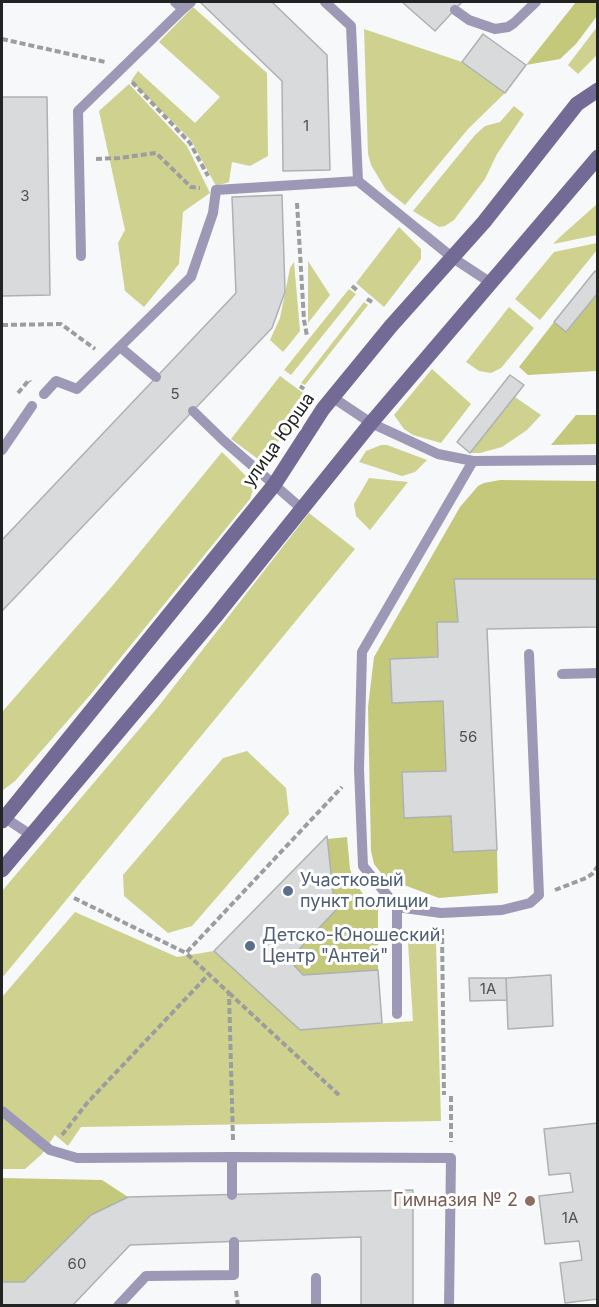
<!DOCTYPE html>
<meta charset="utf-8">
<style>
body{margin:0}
#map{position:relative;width:599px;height:1307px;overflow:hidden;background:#f7f8f9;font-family:Inter,sans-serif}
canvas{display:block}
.frame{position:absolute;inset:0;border:3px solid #222323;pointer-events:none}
</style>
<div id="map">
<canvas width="599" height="1307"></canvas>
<div class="frame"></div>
</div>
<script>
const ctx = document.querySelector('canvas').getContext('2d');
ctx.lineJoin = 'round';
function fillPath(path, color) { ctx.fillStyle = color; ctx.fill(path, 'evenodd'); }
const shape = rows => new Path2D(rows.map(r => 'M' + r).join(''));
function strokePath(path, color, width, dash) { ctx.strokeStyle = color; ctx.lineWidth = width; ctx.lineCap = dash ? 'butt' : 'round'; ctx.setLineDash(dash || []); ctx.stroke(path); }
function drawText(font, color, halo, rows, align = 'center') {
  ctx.font = font + ' Inter,sans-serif'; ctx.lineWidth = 6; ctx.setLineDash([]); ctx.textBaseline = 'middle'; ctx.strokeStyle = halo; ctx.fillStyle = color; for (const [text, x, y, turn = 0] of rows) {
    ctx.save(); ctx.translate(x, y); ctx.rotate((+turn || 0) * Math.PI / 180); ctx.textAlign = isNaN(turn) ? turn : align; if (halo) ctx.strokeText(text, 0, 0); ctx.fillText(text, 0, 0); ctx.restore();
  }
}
const green = shape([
 [193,7,267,73,268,156,250,166,232,162,229,182,216,186,191,140,131,81,138,71,195,123,220,97,159,42],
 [597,27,597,55,578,74,568,65],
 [364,29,462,62,505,93,468,129,405,205,386,190,371,165,368,154],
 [129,84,187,146,210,193,183,212,179,264,144,307,125,291,118,243,125,230,99,111],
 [514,106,524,114,497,154,485,179,454,220,445,226,439,227,413,211,475,135,485,126,500,122],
 [597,204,597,235,553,244,561,236],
 [399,227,421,249,421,259,384,307,356,283],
 [597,243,597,250,540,320,515,299,554,252],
 [308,261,330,295,308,323],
 [294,262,300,331,283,352,270,340,280,318,290,268],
 [349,289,356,294,291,375,284,370],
 [364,302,368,305,305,385,301,383],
 [509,307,534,328,501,368,491,373,479,371,466,362],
 [432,369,471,404,441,443,413,435,404,429,394,415],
 [280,376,310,398,265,460,258,459,231,439],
 [515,397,541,415,527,430,502,447,480,453,470,453],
 [381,445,387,445,427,460,415,472,402,476,359,462,366,451],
 [222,452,251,481,254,487,250,499,91,694,15,781,2,791,2,712,113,585],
 [369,478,408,482,370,530,356,516,354,504],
 [309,513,355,549,2,978,2,891,158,707],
 [247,751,286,788,289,814,192,926,168,933,124,896,123,875,223,758],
 [75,912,177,957,214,951,300,1030,413,1021,408,943,436,943,441,1121,81,1127,68,1146,55,1135,42,1154,25,1169,2,1169,2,997]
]);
const forest = shape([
 [576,2,598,2,597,16,576,44,560,59,526,65],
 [597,293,597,371,528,375,519,367,554,322,567,332],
 [576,415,597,415,597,444,551,445],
 [500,480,597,481,597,579,455,579,458,622,437,623,438,657,390,659,392,703,443,701,446,771,402,772,404,818,451,816,453,852,497,850,498,893,439,898,385,878,374,864,371,851,368,707,374,657,460,507,478,486,484,483],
 [347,837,350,869,355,883,366,898,378,909,378,970,303,975,289,960,335,911,327,839],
 [2,1178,102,1180,128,1197,91,1215,24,1282,2,1282]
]);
const building = shape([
 [200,2,272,2,327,55,330,170,283,171,282,81,200,2],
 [402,2,462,2,435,31,402,2],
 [483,34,526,65,505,93,462,62,483,34],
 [2,97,47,97,50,295,2,296,2,97],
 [282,195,285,292,272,328,2,611,2,540,236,293,232,197,282,195],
 [595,271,598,273,598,293,566,332,554,322,595,271],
 [510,375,524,385,470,453,457,442,510,375],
 [454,579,598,579,598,627,487,629,497,850,453,852,451,816,404,818,402,772,446,771,443,701,392,703,390,659,438,657,437,622,458,622,454,579],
 [327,836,335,911,289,960,303,975,378,970,382,1023,300,1030,214,951,327,836],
 [551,975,553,1026,508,1029,506,978,551,975],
 [469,978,506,978,507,1000,470,1001,469,978],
 [598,1123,598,1299,565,1303,560,1263,582,1260,579,1241,545,1244,539,1196,573,1192,570,1173,549,1175,544,1129,598,1123],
 [413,1190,413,1306,361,1306,361,1237,130,1245,72,1306,2,1306,2,1282,24,1282,91,1215,128,1197,413,1190]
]);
const path = shape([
 [2,39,105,62],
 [132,82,190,143,208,176],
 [96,159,119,158,156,153,191,187,200,188],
 [297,203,304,320,307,336],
 [352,286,358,291],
 [367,299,372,302],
 [2,325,61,324,95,349],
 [300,386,304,389],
 [18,393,29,380,30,382],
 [555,890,586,878,592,874,598,866],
 [74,898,186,953],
 [442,929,444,1095],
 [229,993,339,1095],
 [451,1096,451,1142],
 [62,1135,88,1102,208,975],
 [233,1140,229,993,186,953,342,787],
 [236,1291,238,1306]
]);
const lane = shape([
 [175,2,183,9,191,2],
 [325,2,351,26,358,181],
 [455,10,469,20,495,29,508,27,514,23,536,2],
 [81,256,78,111,183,9],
 [120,347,156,377],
 [44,394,56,381,77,389,191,277,213,213,216,190,358,181,453,258,491,283],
 [332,397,371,423,438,454,473,461,598,460],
 [193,411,224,441,302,509],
 [2,450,32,406],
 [473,461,362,652,359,769,363,866,397,907,441,913,502,910,530,903,539,895,529,654],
 [562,674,598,673],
 [2,816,31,835],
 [397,1014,397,907],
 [2,1111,50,1150,77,1158,232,1157,232,1195],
 [232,1157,451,1158,449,1306],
 [316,1278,316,1306],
 [118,1306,146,1276,234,1275,234,1242]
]);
const secondary = shape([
 [2,821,274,485,323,409,391,326,484,222,577,104,598,90],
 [2,870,215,617,371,423,598,157]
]);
const markers = [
 [288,891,6,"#5c6f8a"],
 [250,946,6,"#5c6f8a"],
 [530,1201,6,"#8d6e63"]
];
const numberNames = [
 ["1",306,126],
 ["3",25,196],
 ["5",175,394],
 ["56",468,737],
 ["1А",488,989],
 ["1А",570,1218],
 ["60",77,1264]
];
const streetNames = [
 ["улица Юрша",279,440,-55]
];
const serviceNames = [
 ["Участковый",300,881],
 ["пункт полиции",300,902],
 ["Детско-Юношеский",262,936],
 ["Центр \"Антей\"",262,957]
];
const educationNames = [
 ["Гимназия № 2",518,1201]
];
fillPath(green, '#cfd28e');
fillPath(forest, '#c4c87a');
fillPath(building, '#d9dadb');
strokePath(building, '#afb0b2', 1.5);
strokePath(path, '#9c9d9e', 4, [6, 3]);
strokePath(lane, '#9e98b7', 10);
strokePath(secondary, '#746a96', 15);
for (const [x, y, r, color] of markers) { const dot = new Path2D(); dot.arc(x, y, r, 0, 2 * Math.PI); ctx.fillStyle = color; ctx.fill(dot); strokePath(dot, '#fff', 2); }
drawText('15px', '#505151', null, numberNames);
drawText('18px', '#222323', '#fff', streetNames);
drawText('18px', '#4e5e75', '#fff', serviceNames, 'left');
drawText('18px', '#785e54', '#fff', educationNames, 'right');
</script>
